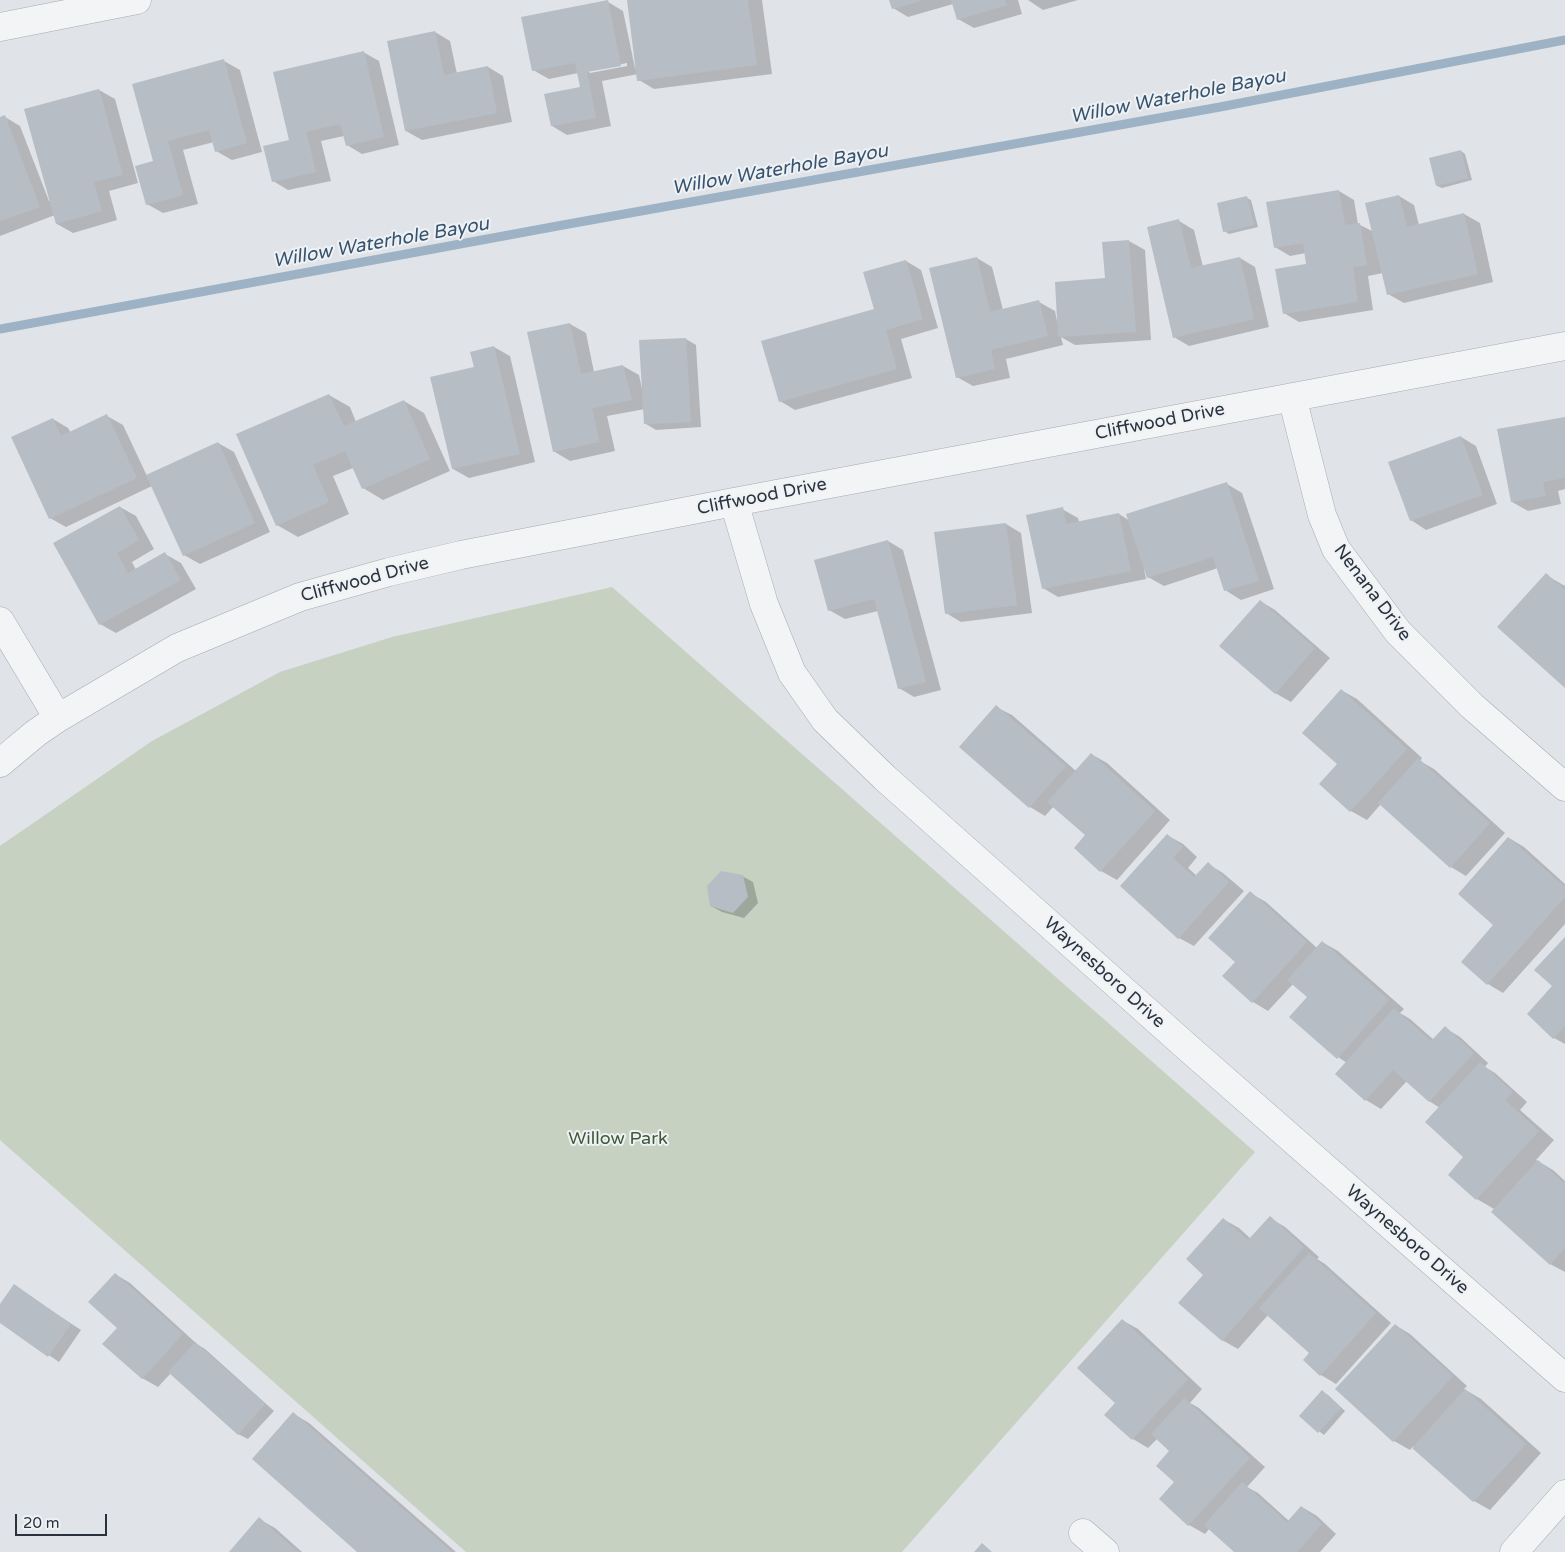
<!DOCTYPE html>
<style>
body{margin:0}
#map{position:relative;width:1565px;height:1552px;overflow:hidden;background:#e0e3e8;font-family:"Varela Round",sans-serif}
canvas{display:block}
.scale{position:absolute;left:15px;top:1514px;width:92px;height:22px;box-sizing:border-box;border:2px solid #2a323e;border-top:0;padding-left:6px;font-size:15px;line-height:18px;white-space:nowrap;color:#2a323e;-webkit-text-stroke:4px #eff2f5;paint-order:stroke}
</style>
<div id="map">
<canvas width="1565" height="1552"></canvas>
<div class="scale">20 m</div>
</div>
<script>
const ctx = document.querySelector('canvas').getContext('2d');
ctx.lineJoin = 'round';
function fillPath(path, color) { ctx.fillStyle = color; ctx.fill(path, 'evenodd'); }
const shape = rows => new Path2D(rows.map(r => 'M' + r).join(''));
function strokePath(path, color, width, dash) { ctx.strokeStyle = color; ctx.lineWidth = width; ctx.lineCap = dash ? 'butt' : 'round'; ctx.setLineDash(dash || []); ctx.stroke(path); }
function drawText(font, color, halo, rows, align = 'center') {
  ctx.font = font + ' "Varela Round",sans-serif'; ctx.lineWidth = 4; ctx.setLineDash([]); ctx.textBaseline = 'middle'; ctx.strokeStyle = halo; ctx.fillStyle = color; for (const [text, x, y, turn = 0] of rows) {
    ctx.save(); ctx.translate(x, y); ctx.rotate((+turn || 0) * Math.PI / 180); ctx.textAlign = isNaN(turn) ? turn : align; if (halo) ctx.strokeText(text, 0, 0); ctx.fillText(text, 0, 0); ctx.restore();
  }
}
const green = shape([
 [612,587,1255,1152,902,1552,466,1552,0,1140,0,846,152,741,280,672,392,637]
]);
const shadow = shape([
 [628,0,762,0,772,74,654,89,639,80,638,74,602,81,611,126,567,135,552,126,581,88,578,73,549,79,533,70,608,2,623,11,635,68,637,68],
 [627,63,627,66,590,73,588,71],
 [890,0,1018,0,1022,14,974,28,958,19,953,4,908,17,893,8],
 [1028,0,1078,0,1043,10],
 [435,32,450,41,457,74,488,67,503,76,512,122,422,140,406,131],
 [363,52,379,61,399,145,362,154,347,145,344,136,321,141,331,181,288,190,273,181,290,140],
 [224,61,240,70,262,152,232,160,216,151,214,142,183,150,198,204,163,213,147,204,154,162,133,85],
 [99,90,115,99,138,183,109,191,117,220,73,233,57,224,55,215,0,236,0,118,5,117,20,126,49,201,51,201],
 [1461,151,1465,154,1472,180,1442,188,1437,186],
 [1339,191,1354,200,1358,224,1374,232,1399,196,1414,205,1419,225,1464,214,1480,223,1493,282,1404,303,1388,294,1383,273,1368,276,1373,310,1299,322,1284,313,1308,265,1306,253,1290,256,1275,247],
 [1247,198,1251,200,1258,227,1229,234,1224,231],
 [1179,221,1194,230,1203,267,1240,258,1255,267,1269,327,1189,346,1174,337],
 [1129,241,1145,250,1151,340,1075,345,1061,337,1063,345,1006,359,1010,378,973,386,957,377,977,258,992,267,1003,310,1039,302,1055,311,1057,321,1106,280],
 [906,261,921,270,938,328,901,339,912,378,795,410,780,401,876,310],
 [570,324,586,333,594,372,623,366,639,375,642,389,686,339,696,345,701,427,656,430,646,424,645,409,607,416,615,451,570,461,555,452],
 [494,347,510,356,535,462,469,478,453,469,475,368],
 [329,395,350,407,356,422,404,401,424,413,450,471,383,500,363,488,353,468,333,476,349,514,298,537,277,525],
 [107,416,123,425,147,476,218,443,234,452,270,532,200,564,184,555,152,486,66,527,50,518,53,419,68,428,71,433],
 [1565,418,1565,489,1558,491,1561,504,1528,511,1512,502],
 [1461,437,1476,446,1497,504,1426,530,1411,520],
 [1227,484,1242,493,1274,589,1241,600,1225,590,1218,568,1164,586,1148,577,1145,568,1144,569,1146,579,1058,597,1043,588,1062,509,1078,518,1079,522,1119,514,1130,521],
 [120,507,136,516,154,549,132,562,136,570,165,554,181,563,196,589,116,633,100,624],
 [1006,524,1021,533,1032,613,961,622,946,613],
 [888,541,903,550,941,690,914,697,899,688,878,611,845,619,829,610],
 [1546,575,1565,586,1565,686],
 [1260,601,1275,610,1330,658,1291,702,1275,693],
 [1341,690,1357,699,1422,758,1420,761,1434,769,1505,833,1466,876,1451,867,1381,804,1367,820,1351,811,1321,784,1338,764],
 [996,707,1012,715,1076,771,1091,754,1107,763,1170,820,1117,880,1101,871,1087,835,1054,806,1045,816,1030,807],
 [1167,835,1183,844,1197,857,1188,868,1197,876,1208,864,1223,873,1244,891,1194,946,1179,938],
 [1509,838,1524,847,1565,884,1565,924,1503,993,1488,984,1462,962,1495,925],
 [742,876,753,882,758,903,744,918,722,912,711,906],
 [1250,893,1266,902,1317,948,1322,942,1338,951,1404,1009,1400,1013,1410,1019,1434,1040,1445,1028,1460,1037,1488,1063,1485,1067,1495,1073,1527,1102,1520,1110,1554,1140,1536,1160,1553,1170,1565,1181,1565,1272,1550,1264,1494,1209,1477,1199,1449,1174,1465,1157,1440,1108,1429,1101,1407,1081,1381,1109,1366,1100,1337,1074,1347,1063,1338,1057,1308,997,1293,984,1268,1011,1253,1002,1224,976,1236,962],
 [1565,939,1565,1044,1554,1038,1528,1014,1554,986],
 [1270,1218,1285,1227,1319,1257,1317,1259,1325,1264,1391,1323,1336,1384,1321,1375,1310,1353,1268,1315,1238,1349,1222,1340,1205,1275,1223,1219,1239,1228,1251,1239],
 [115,1274,130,1283,197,1344,205,1349,274,1411,248,1439,238,1434,171,1373,158,1387,142,1378,119,1328],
 [14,1286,81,1330,59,1362,0,1322,0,1306],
 [1122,1320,1138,1329,1202,1389,1190,1403,1199,1408,1265,1467,1247,1487,1258,1493,1289,1521,1302,1507,1317,1516,1336,1534,1320,1552,1236,1552,1210,1528,1205,1534,1189,1525,1161,1499,1176,1482,1171,1451,1157,1439,1148,1448,1133,1439,1106,1415,1117,1403],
 [1395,1325,1410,1334,1467,1386,1464,1389,1481,1399,1541,1453,1490,1510,1474,1501,1413,1446,1410,1450,1394,1441],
 [1327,1394,1345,1411,1324,1435,1300,1416],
 [294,1414,309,1423,456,1552,359,1552],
 [259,1519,275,1528,302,1552,230,1552]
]);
const stream = shape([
 [0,329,563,225,1220,107,1565,40]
]);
const building = shape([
 [608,0,621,66,587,72,596,118,551,126,544,94,580,87,575,63,532,71,521,17],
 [627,0,748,0,757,65,637,81],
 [889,0,921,0,921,1,892,9],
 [951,0,1005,0,1007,5,957,20],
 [435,31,444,75,488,66,497,113,405,131,387,41],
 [364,51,384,137,346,146,340,124,306,132,316,172,272,182,263,146,289,140,273,72],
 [224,59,247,143,215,152,209,130,168,141,183,195,146,205,135,166,153,161,132,84],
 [99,89,123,175,94,182,102,211,56,224,24,109],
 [5,115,40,207,0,221,0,117],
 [1461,150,1468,178,1436,186,1429,158],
 [1339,190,1345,225,1360,223,1367,265,1353,267,1358,302,1283,314,1275,269,1306,264,1303,243,1274,248,1266,202],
 [1399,195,1407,227,1464,213,1478,274,1387,295,1365,203],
 [1247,196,1254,225,1223,232,1217,203],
 [1179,219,1191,268,1240,257,1254,319,1173,338,1147,227],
 [1129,240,1136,332,1058,337,1055,282,1105,278,1102,242],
 [977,257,990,312,1039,300,1048,336,991,350,995,369,956,378,929,268],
 [906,260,923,319,886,330,897,369,779,402,761,341,874,309,863,272],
 [570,323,581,374,623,365,632,400,592,408,600,442,553,452,527,332],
 [686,338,691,422,644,424,639,340],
 [494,346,520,454,452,469,430,377,474,367,470,352],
 [329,394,344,426,404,400,430,459,362,489,345,451,313,465,329,502,276,526,236,434],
 [107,414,137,478,49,519,11,437,53,418,61,436],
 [1565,417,1565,478,1543,482,1546,496,1511,502,1497,429],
 [1461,436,1483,495,1410,521,1388,462],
 [218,442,255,523,183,556,146,475],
 [1227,482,1259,581,1224,591,1213,557,1147,578,1126,514],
 [120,506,139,540,117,553,128,573,165,552,181,580,99,625,53,543],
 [1063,507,1066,524,1119,513,1131,571,1042,589,1026,515],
 [1006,523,1017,605,945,614,934,532],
 [888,540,926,682,898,689,874,599,828,611,814,560],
 [1546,573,1565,590,1565,688,1497,627],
 [1260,600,1315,648,1275,694,1219,646],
 [1341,689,1407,749,1350,812,1319,784,1337,764,1302,733],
 [996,705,1066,766,1029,808,959,747],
 [1091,753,1155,811,1100,872,1074,848,1085,835,1047,802],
 [1418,758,1490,823,1450,868,1378,803],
 [1167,834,1183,847,1173,858,1194,877,1208,862,1229,882,1178,939,1120,886],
 [1508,837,1565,887,1565,897,1487,985,1461,962,1493,925,1458,894],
 [721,871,743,875,748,897,733,913,710,906,707,886],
 [1250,891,1307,942,1252,1003,1222,976,1235,962,1208,938],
 [1565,937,1565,1026,1553,1039,1527,1014,1552,986,1534,970],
 [1322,941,1389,1000,1337,1059,1289,1017,1307,997,1287,980],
 [1394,1008,1431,1041,1445,1026,1474,1053,1429,1102,1393,1070,1365,1101,1335,1074],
 [1480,1062,1513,1092,1505,1100,1539,1131,1476,1200,1448,1175,1463,1157,1425,1122],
 [1538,1160,1564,1183,1565,1181,1565,1248,1550,1265,1491,1212],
 [1270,1216,1304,1247,1222,1341,1178,1303,1203,1275,1186,1259,1223,1218,1248,1240],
 [1309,1253,1376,1313,1320,1376,1303,1360,1309,1353,1259,1308],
 [115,1273,183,1334,142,1379,102,1344,117,1328,88,1302],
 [14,1284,71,1324,48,1357,0,1323,0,1304],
 [1122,1319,1188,1379,1132,1440,1104,1415,1115,1403,1077,1368],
 [1395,1324,1453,1376,1393,1442,1335,1389],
 [195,1342,265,1404,238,1435,168,1372],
 [1465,1389,1526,1444,1473,1502,1412,1448],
 [1322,1390,1341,1408,1318,1433,1299,1416],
 [1184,1398,1250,1458,1188,1526,1159,1499,1174,1482,1156,1466,1169,1451,1151,1434],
 [293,1412,452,1552,357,1552,252,1459],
 [1242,1482,1287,1522,1301,1506,1322,1524,1297,1552,1234,1552,1204,1525],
 [259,1517,298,1552,229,1552],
 [982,1543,992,1552,974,1552]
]);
const minor = shape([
 [0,27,137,0],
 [1292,397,1322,515,1336,549,1398,632,1472,706,1565,787],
 [734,502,764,604,792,673,825,720,885,778,1187,1047,1565,1378],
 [0,621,58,718],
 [0,763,36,733,58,718,177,648,300,597,389,572,461,555,734,502,1565,346],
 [1083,1533,1105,1552],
 [1514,1552,1565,1494]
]);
const streetNames = [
 ["Cliffwood Drive",1160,422,-11],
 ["Cliffwood Drive",762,497,-11],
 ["Cliffwood Drive",365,580,-15],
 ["Nenana Drive",1372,593,53],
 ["Waynesboro Drive",1104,973,42],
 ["Waynesboro Drive",1407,1240,41]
];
const parkNames = [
 ["Willow Park",618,1139]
];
const waterNames = [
 ["Willow Waterhole Bayou",1178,97,-11],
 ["Willow Waterhole Bayou",780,170,-10],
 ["Willow Waterhole Bayou",381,243,-10]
];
fillPath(green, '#c6d1c2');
fillPath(shadow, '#0003');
strokePath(stream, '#9db3c5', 9);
fillPath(building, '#b7bdc4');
strokePath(minor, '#a6aab2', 29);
strokePath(minor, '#f2f4f6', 28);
drawText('18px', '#2a323e', '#eff2f5', streetNames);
drawText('18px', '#405938', '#eff2f5', parkNames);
drawText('italic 19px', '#37536f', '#eff2f5', waterNames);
</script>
